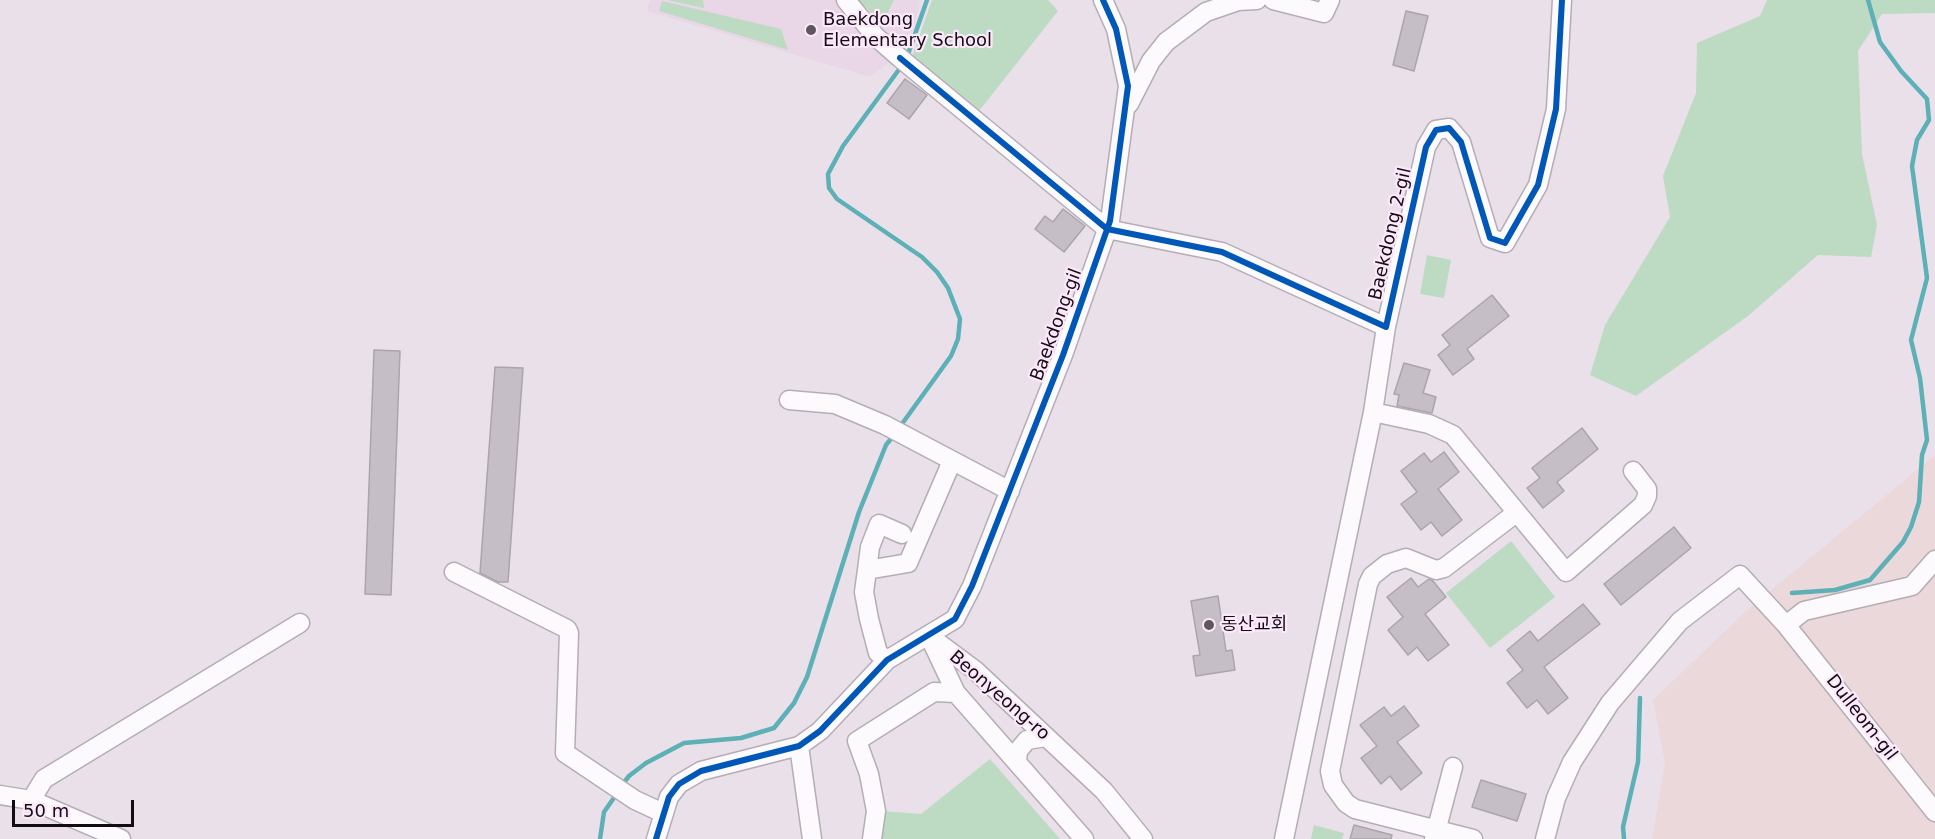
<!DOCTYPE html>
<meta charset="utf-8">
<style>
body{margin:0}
#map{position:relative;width:1935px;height:839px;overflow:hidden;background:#eae0ea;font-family:"DejaVu Sans",sans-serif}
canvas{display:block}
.scale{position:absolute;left:12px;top:800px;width:122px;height:27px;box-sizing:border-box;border:3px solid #130d13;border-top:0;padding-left:8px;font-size:18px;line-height:21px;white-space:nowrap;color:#130d13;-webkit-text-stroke:4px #fce8fa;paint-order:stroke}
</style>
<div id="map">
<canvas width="1935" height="839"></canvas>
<div class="scale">50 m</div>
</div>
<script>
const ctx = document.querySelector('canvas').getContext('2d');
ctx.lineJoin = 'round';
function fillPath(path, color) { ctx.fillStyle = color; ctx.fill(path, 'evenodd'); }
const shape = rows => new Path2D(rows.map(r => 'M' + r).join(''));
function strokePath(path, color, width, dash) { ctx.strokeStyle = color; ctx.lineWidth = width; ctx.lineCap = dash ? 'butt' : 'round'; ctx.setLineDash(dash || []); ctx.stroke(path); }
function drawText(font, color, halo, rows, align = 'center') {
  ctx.font = font + ' "DejaVu Sans","Noto Sans KR",sans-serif'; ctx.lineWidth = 4.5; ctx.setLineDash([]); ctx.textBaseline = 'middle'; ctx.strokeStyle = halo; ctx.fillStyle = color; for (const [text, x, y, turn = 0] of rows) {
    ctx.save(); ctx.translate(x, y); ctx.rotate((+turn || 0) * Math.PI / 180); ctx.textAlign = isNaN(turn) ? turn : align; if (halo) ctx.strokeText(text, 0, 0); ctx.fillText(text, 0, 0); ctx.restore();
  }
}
const built = shape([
 [650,0,921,0,908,48,870,77,647,11]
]);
const industrial = shape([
 [1935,455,1935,839,1652,839,1665,763,1653,700,1747,610]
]);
const green = shape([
 [667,0,703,0,704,8],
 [859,0,894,0,882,24],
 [932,0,1048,0,1058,11,979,111,912,57],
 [1767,0,1935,0,1935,13,1882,14,1858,51,1862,154,1877,225,1871,257,1818,255,1748,316,1636,396,1590,375,1605,325,1670,217,1663,176,1696,93,1697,43,1760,16],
 [662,1,781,29,788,50,659,11],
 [1427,255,1451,260,1444,298,1420,294],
 [1511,541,1555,597,1490,648,1446,593],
 [990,759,1060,839,878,839,881,811,921,814],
 [1314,825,1344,833,1342,839,1311,839]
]);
const stream = shape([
 [907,57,927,0],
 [899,428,951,356,958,339,960,319,948,288,937,272,922,257,837,199,829,188,828,174,843,146,903,64],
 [1792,593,1835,590,1870,580,1903,542,1911,527,1919,502,1922,455,1927,440,1920,378,1911,340,1927,278,1912,166,1917,140,1929,120,1927,99,1901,71,1880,42,1868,0],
 [622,785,629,776,646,763,684,743,741,738,774,728,794,703,807,677,859,512,886,445,894,435],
 [600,839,604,812,618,792],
 [1624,839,1623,827,1638,762,1640,698]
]);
const building = shape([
 [1406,11,1428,16,1414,71,1393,65,1406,11],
 [905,79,927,95,909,119,887,103,905,79],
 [1063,209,1085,226,1064,252,1035,229,1045,216,1053,222,1063,209],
 [1492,295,1509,316,1467,349,1474,359,1453,375,1438,355,1450,345,1442,335,1492,295],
 [374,350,400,351,391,595,365,594,374,350],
 [1404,363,1430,370,1423,393,1436,397,1432,413,1397,406,1399,395,1394,394,1404,363],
 [495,367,523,368,508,582,498,582,480,573,495,367],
 [1582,428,1598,449,1557,482,1564,491,1543,508,1527,488,1540,478,1532,468,1582,428],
 [1444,452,1459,472,1438,489,1462,520,1442,536,1431,522,1421,530,1401,504,1417,492,1401,471,1424,453,1431,462,1444,452],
 [1674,527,1691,548,1621,605,1604,584,1674,527],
 [1411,578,1418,587,1429,579,1433,581,1446,597,1425,614,1449,645,1428,661,1417,647,1408,655,1388,630,1403,617,1387,597,1411,578],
 [1218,596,1226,651,1232,650,1235,670,1196,676,1193,656,1200,655,1191,601,1218,596],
 [1583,604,1600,624,1544,667,1568,698,1548,714,1537,700,1527,708,1507,683,1523,670,1507,650,1530,631,1538,641,1583,604],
 [1404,706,1419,726,1397,742,1422,773,1401,790,1390,776,1381,784,1361,758,1377,746,1360,725,1384,707,1391,716,1404,706],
 [1481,780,1526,794,1517,821,1472,807,1481,780],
 [1354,825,1392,835,1391,839,1350,839,1354,825]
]);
const minor = shape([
 [846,0,875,36,900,58,1107,229,1222,252,1386,327,1426,147,1436,130,1449,128,1461,142,1490,238,1505,243,1538,185,1556,109,1562,0],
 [1273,0,1324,13,1330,0],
 [1129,104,1151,61,1166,42,1206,12,1238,1,1257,0],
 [789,400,835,404,885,425,1010,491],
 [1373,412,1429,424,1453,435,1566,572,1643,505,1647,496,1647,489,1633,471],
 [867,570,870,547,879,524,902,534],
 [454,572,567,629,569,633,565,753,635,800,663,813],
 [1786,625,1804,611,1912,586,1935,560],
 [929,636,976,671,1104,791,1143,839],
 [930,638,956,693,1084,839],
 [887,660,878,653,869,619,864,592,867,570,908,563,952,461],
 [799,746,812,839],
 [1017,762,1018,751,1027,740,1046,737],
 [0,795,31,800,121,839],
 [31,800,44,779,300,623],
 [656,839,669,797,679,784,701,771,799,746,820,731,887,660,955,619,972,586,1063,355,1110,221,1128,86,1116,29,1103,0],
 [872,839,876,811,869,774,857,741,934,692,956,693],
 [1284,839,1373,412,1386,327],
 [1434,839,1453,767],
 [1473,839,1355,809,1346,803,1333,785,1330,771,1368,584,1372,576,1387,564,1406,558,1436,570,1444,568,1516,513],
 [1545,839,1556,798,1572,762,1610,703,1680,621,1740,575,1786,625,1935,812]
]);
const cycleway = shape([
 [900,58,1107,229,1222,252,1386,327,1426,147,1436,130,1449,128,1461,142,1490,238,1505,243,1538,185,1556,109,1562,0],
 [656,839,669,797,679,784,701,771,799,746,820,731,887,660,955,619,972,586,1063,355,1110,221,1128,86,1116,29,1103,0]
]);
const markers = [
 [811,30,6,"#5e575e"],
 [1209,625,6,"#5e575e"]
];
const poiNames = [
 ["Baekdong",823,20],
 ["Elementary School",823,41],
 ["동산교회",1221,625]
];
const streetNames = [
 ["Baekdong 2-gil",1391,234,-77],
 ["Baekdong-gil",1057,325,-70],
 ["Beonyeong-ro",999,696,41],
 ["Dulleom-gil",1861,718,52]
];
fillPath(built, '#e9d6e7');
fillPath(industrial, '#ebd8da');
fillPath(green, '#bddac2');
strokePath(stream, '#5cb0b6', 4.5);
fillPath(building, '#c6bec6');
strokePath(building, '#aba4ab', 1.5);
strokePath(minor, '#b5adb4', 21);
strokePath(minor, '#fcfafc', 18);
strokePath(cycleway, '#0057b8', 6);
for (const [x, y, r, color] of markers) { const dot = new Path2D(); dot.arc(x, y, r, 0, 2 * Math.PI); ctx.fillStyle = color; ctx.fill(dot); strokePath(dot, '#fce8fa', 2); }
drawText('18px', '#130d13', '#fce8fa', poiNames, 'left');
drawText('18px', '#130d13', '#fce8fa', streetNames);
</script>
